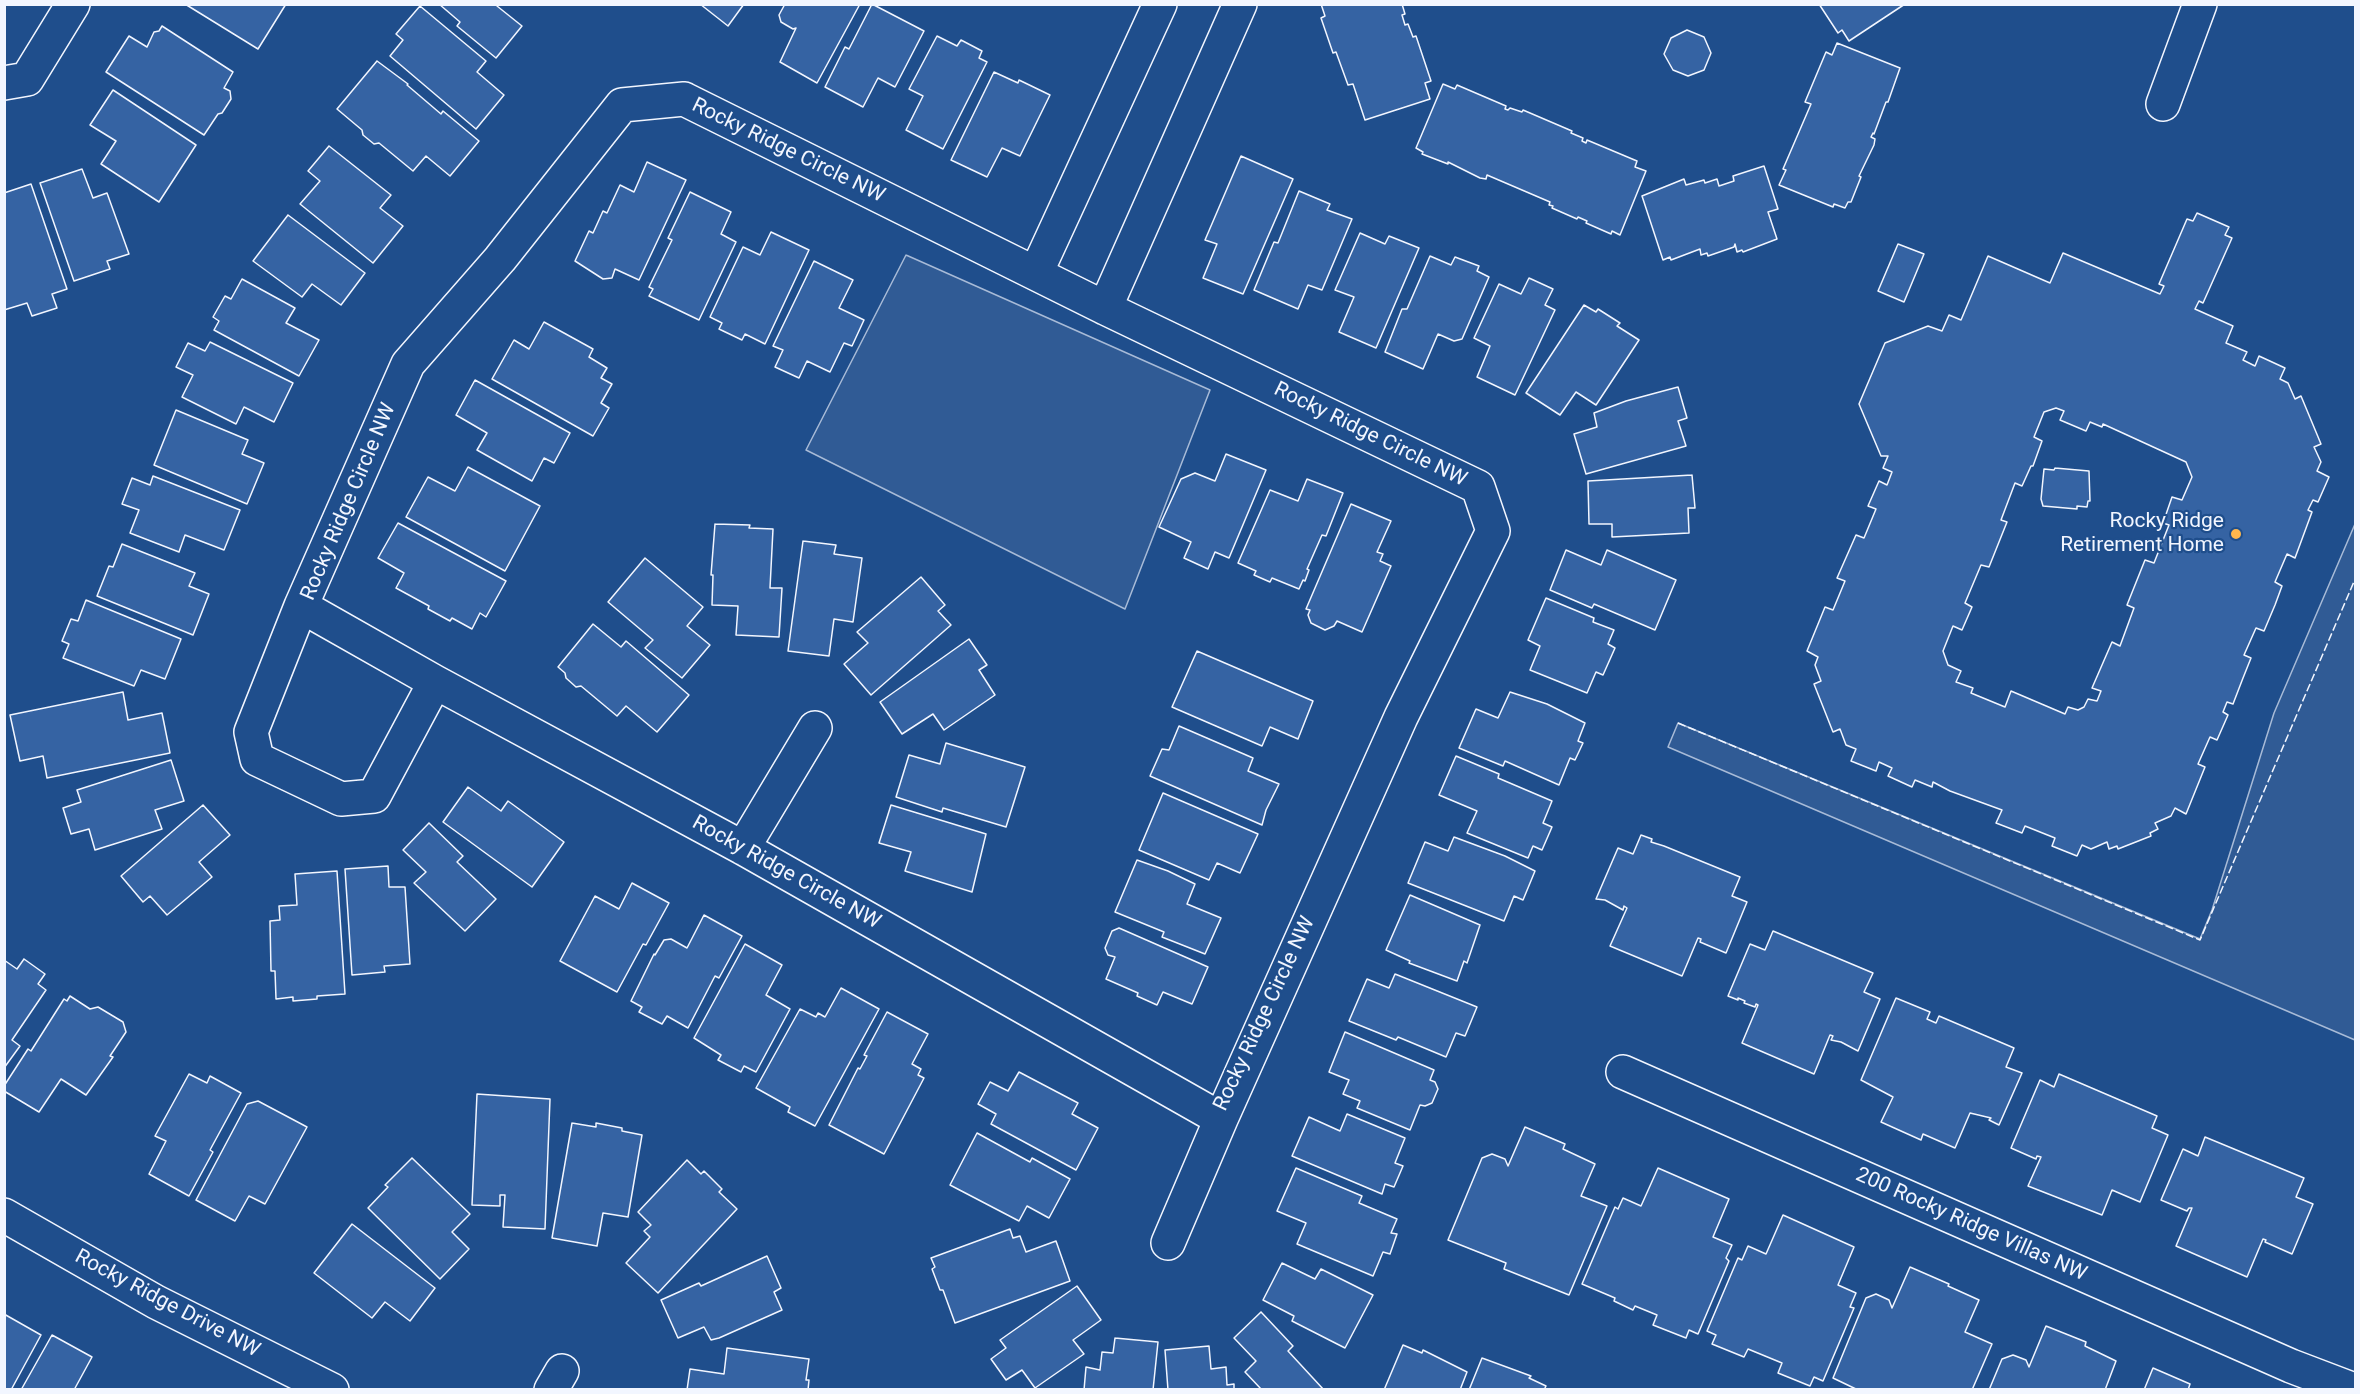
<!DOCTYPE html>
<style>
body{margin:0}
#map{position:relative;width:2360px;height:1394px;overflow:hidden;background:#1f4e8c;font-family:Roboto,sans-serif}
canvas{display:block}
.frame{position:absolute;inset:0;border:6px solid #f2f6ff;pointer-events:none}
</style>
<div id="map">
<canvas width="2360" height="1394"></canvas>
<div class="frame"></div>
</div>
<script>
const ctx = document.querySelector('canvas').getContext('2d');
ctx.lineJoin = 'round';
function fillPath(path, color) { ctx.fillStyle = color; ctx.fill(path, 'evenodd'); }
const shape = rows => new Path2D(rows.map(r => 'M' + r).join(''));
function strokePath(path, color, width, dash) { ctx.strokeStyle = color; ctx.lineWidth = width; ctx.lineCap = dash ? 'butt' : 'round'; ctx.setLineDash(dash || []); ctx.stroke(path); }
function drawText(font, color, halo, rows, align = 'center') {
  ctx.font = font + ' Roboto,sans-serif'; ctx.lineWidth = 4.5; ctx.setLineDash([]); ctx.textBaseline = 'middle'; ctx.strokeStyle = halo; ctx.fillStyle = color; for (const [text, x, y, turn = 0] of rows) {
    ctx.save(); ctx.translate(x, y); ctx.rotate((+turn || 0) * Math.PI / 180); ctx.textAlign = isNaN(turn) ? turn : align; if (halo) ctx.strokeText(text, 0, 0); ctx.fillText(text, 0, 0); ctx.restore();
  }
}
const built = shape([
 [906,255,1210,390,1125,609,806,450,906,255],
 [2355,524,2355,1040,1668,747,1678,723,2200,939,2212,910,2274,713,2355,524]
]);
const building = shape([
 [185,4,286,4,258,49,185,4],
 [439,4,498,4,497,6,522,26,496,58,457,26,460,22,439,4],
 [700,4,744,4,728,26,700,4],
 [785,4,860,4,817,83,780,62,796,28,793,29,781,22,779,15,785,4],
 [872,4,924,31,895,87,878,78,863,107,825,87,845,47,849,49,872,4],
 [1321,4,1402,4,1405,14,1402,15,1405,25,1408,24,1413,37,1416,36,1431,81,1425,83,1430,99,1365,120,1353,84,1348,85,1336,52,1333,53,1321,18,1325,16,1321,4],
 [1819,4,1905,4,1849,41,1842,30,1838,33,1819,4],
 [420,6,486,61,477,72,504,95,476,129,390,56,403,40,396,34,420,6],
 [162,26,233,72,224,88,230,91,231,99,222,113,218,114,204,135,106,72,129,36,147,47,154,32,159,31,162,26],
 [1687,30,1704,37,1711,53,1704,70,1688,76,1673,70,1664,54,1671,38,1687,30],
 [937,36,957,46,961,40,982,51,979,58,987,62,943,149,906,130,923,96,909,89,937,36],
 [1837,43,1900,68,1888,102,1886,102,1874,134,1873,133,1871,137,1875,139,1874,145,1859,176,1861,177,1851,202,1848,202,1845,208,1834,204,1833,207,1779,185,1786,170,1783,169,1811,104,1805,102,1826,52,1832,55,1837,43],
 [377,61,408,84,407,85,441,114,443,111,479,141,450,176,426,156,413,171,379,143,374,144,363,135,362,130,337,109,377,61],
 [994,72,1018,83,1019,80,1050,95,1020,156,1002,148,987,177,951,160,994,72],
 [1443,84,1455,89,1457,85,1506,106,1505,109,1508,110,1510,108,1522,112,1523,110,1572,131,1571,133,1583,138,1582,141,1586,143,1587,140,1637,161,1635,167,1646,171,1620,235,1612,231,1611,234,1586,223,1587,221,1578,217,1577,219,1552,208,1553,206,1549,205,1550,202,1487,175,1486,179,1480,178,1448,162,1448,164,1422,154,1423,152,1416,148,1443,84],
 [113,90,196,145,159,202,101,164,116,141,90,125,113,90],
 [329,146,391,195,380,208,403,226,373,263,300,204,320,181,308,171,329,146],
 [1241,156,1293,179,1243,294,1203,278,1217,244,1205,240,1241,156],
 [647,162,686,180,639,280,615,269,612,278,603,279,575,261,589,231,593,233,603,211,607,213,620,185,634,192,647,162],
 [1764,166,1778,209,1768,212,1777,239,1743,252,1742,250,1737,252,1735,244,1734,247,1708,256,1707,253,1701,255,1700,249,1671,260,1670,257,1663,260,1642,196,1684,179,1686,185,1704,180,1705,183,1717,179,1719,186,1734,181,1733,176,1764,166],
 [82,169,93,198,107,193,129,254,107,261,110,269,74,281,40,183,82,169],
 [31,184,67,289,52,294,57,308,32,316,27,303,4,310,4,193,31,184],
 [1299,191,1330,204,1327,210,1352,219,1322,290,1308,285,1298,309,1254,290,1274,242,1278,243,1299,191],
 [690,192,731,212,721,234,736,242,699,320,649,296,653,289,649,287,672,240,668,238,690,192],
 [2197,213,2229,227,2225,235,2232,238,2203,303,2199,301,2195,309,2233,326,2226,343,2247,352,2243,360,2255,366,2259,356,2285,368,2280,379,2288,383,2295,399,2301,396,2321,444,2314,447,2321,462,2317,471,2329,477,2318,502,2313,500,2308,510,2312,512,2295,558,2287,554,2275,582,2282,586,2275,605,2264,631,2256,628,2244,655,2251,658,2243,678,2233,704,2227,702,2223,712,2228,715,2217,740,2210,737,2198,764,2205,767,2186,814,2175,808,2171,816,2155,823,2158,829,2150,833,2151,836,2118,849,2117,846,2109,849,2107,842,2091,849,2082,845,2077,856,2052,846,2055,838,2025,826,2022,833,1996,823,2002,810,1950,791,1933,782,1932,787,1915,780,1912,787,1888,776,1892,768,1879,762,1876,771,1851,761,1856,749,1846,745,1840,729,1833,732,1814,684,1821,681,1815,665,1818,657,1807,651,1825,607,1833,610,1845,581,1837,578,1856,535,1864,538,1876,509,1868,506,1879,481,1887,485,1892,472,1883,468,1888,456,1881,456,1859,404,1885,343,1928,326,1942,331,1949,315,1961,320,1988,256,2050,283,2063,253,2160,294,2164,286,2159,284,2187,219,2193,221,2197,213],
 [2056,408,2064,411,2060,420,2086,431,2090,422,2102,427,2103,424,2186,462,2192,477,2182,500,2172,497,2163,523,2169,525,2154,563,2145,560,2127,605,2134,608,2120,646,2112,642,2092,688,2101,691,2097,701,2088,699,2084,707,2078,710,2068,707,2065,714,2011,691,2005,707,1971,693,1973,688,1956,682,1961,671,1948,665,1943,651,1953,626,1962,630,1972,607,1965,603,1981,565,1989,567,2007,522,2001,520,2015,483,2022,486,2031,466,2033,466,2042,441,2034,437,2044,412,2056,408],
 [288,215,365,273,341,305,312,284,302,297,253,261,288,215],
 [771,232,809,250,765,344,745,334,742,340,719,329,722,323,710,317,743,247,760,255,771,232],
 [1360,233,1385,244,1389,236,1419,248,1376,348,1339,332,1354,297,1335,290,1360,233],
 [1898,244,1924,254,1904,302,1878,291,1898,244],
 [1430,256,1451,265,1455,257,1479,266,1477,271,1489,277,1462,339,1454,341,1438,334,1423,369,1385,352,1402,309,1407,309,1430,256],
 [814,261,853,280,839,308,864,320,852,346,844,343,830,372,807,361,799,378,775,367,783,350,773,346,814,261],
 [1529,278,1553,289,1545,305,1555,310,1515,395,1477,377,1490,346,1474,338,1499,284,1521,294,1529,278],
 [242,279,295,308,286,323,319,340,299,376,214,330,219,321,213,317,225,296,231,299,242,279],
 [1584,305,1596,312,1598,309,1620,323,1617,326,1639,340,1596,405,1576,392,1560,415,1526,393,1584,305],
 [544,322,593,349,589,357,607,368,601,378,612,384,601,403,609,408,593,436,492,379,514,340,529,349,544,322],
 [210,342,293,383,274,422,244,407,236,424,182,397,193,375,176,367,188,343,205,351,210,342],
 [475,380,570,433,554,463,544,458,532,481,477,450,487,433,456,415,475,380],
 [1678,387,1687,418,1678,421,1686,446,1586,474,1574,434,1597,427,1594,413,1626,401,1678,387],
 [176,410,248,440,242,454,264,463,247,504,154,465,176,410],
 [1226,454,1266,470,1229,558,1215,552,1208,569,1184,558,1191,542,1159,527,1181,479,1195,473,1215,481,1226,454],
 [468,467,540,506,505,571,406,517,428,477,455,491,468,467],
 [2055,468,2089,471,2090,501,2088,501,2087,507,2077,506,2077,509,2043,506,2041,499,2044,469,2054,470,2055,468],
 [1692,475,1695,508,1688,508,1689,533,1612,537,1612,524,1589,524,1588,481,1692,475],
 [153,476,240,510,224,550,185,535,179,552,130,533,139,510,122,504,132,478,150,485,153,476],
 [1307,479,1343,493,1326,536,1322,535,1307,569,1309,570,1305,581,1303,580,1299,589,1272,578,1270,582,1254,575,1256,571,1238,563,1270,490,1298,501,1307,479],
 [1351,504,1391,521,1377,552,1383,554,1380,561,1391,566,1362,632,1337,621,1334,626,1325,630,1311,623,1308,615,1310,610,1306,609,1351,504],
 [398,523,506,581,486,617,480,613,472,629,452,618,450,621,428,609,429,606,396,588,404,573,378,558,398,523],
 [715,524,750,525,749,528,773,529,770,588,782,588,779,637,736,635,738,606,712,605,713,575,711,575,715,524],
 [803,541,836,545,834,554,862,558,853,622,834,619,829,656,788,651,803,541],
 [122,544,195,573,189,586,209,594,193,635,97,596,109,566,113,567,122,544],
 [1566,550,1601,565,1607,550,1676,580,1655,630,1594,604,1592,608,1550,590,1566,550],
 [645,558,703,607,687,626,710,645,682,678,645,648,653,640,608,602,645,558],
 [921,577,945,605,938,611,951,625,871,695,844,664,868,643,857,632,921,577],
 [1546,598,1594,618,1593,622,1614,630,1608,644,1615,648,1603,675,1596,672,1587,693,1530,670,1540,646,1528,640,1546,598],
 [86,600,181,639,165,679,141,670,134,686,63,658,69,644,62,641,71,619,78,621,86,600],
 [593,624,621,647,626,641,689,695,657,732,626,706,617,716,581,686,576,687,566,678,565,673,558,667,593,624],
 [969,639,987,665,979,670,995,695,944,730,933,714,902,734,880,702,969,639],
 [1197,651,1313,701,1298,739,1270,727,1262,746,1172,707,1197,651],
 [123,692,128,720,162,713,170,753,47,778,43,756,20,761,10,715,123,692],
 [1510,692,1547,704,1585,723,1578,741,1583,743,1575,760,1570,758,1559,785,1505,761,1503,766,1459,748,1476,709,1498,718,1510,692],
 [1179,726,1253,758,1248,771,1279,784,1266,810,1262,825,1150,776,1162,749,1169,750,1179,726],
 [946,743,1025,767,1006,827,943,808,942,812,896,797,909,755,940,764,946,743],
 [1456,756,1499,774,1498,778,1552,801,1543,823,1552,827,1542,850,1533,846,1528,858,1467,833,1477,811,1439,795,1456,756],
 [171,760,184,801,155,810,162,829,95,850,89,829,71,834,63,808,81,802,77,790,171,760],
 [468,787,501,811,508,801,564,842,532,887,443,822,468,787],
 [1163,793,1258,834,1240,873,1217,863,1209,880,1139,850,1163,793],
 [203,805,230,835,199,862,212,877,167,915,150,896,143,902,121,876,203,805],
 [891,805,986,834,972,892,905,871,911,852,879,843,891,805],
 [429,823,463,856,457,862,496,899,465,931,414,883,426,872,403,850,429,823],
 [1641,835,1652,839,1651,842,1664,846,1740,877,1732,896,1747,902,1726,953,1700,942,1701,939,1698,938,1682,976,1610,946,1627,908,1624,906,1623,910,1605,900,1596,899,1618,848,1633,854,1641,835],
 [1454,837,1505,856,1535,871,1523,900,1514,896,1504,921,1408,883,1425,842,1448,851,1454,837],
 [1137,860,1168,871,1195,884,1187,904,1221,918,1205,954,1162,937,1164,932,1115,912,1137,860],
 [388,866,389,887,405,887,410,964,384,966,385,972,352,975,345,869,388,866],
 [337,871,345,994,317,996,317,999,293,1001,293,997,276,999,275,971,271,971,270,921,280,920,279,906,297,905,295,874,337,871],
 [632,883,669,903,646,945,643,944,617,992,560,961,595,896,619,909,632,883],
 [1410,895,1480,925,1467,963,1464,961,1457,981,1409,963,1410,961,1386,950,1410,895],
 [704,915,742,936,719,978,715,976,688,1028,667,1016,662,1024,639,1012,642,1007,631,1001,654,954,655,955,664,940,671,939,687,948,704,915],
 [1119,928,1208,967,1192,1004,1163,992,1157,1005,1137,996,1138,993,1106,979,1115,957,1108,955,1105,948,1112,931,1119,928],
 [1773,931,1873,973,1864,992,1880,999,1858,1051,1841,1042,1831,1040,1833,1036,1830,1035,1814,1074,1742,1043,1758,1005,1756,1004,1755,1007,1744,1003,1745,1001,1738,998,1738,1000,1728,996,1750,944,1765,950,1773,931],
 [745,944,782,965,766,995,790,1009,756,1072,744,1066,741,1072,718,1060,721,1055,694,1038,745,944],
 [24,959,45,974,38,984,46,990,12,1040,20,1046,4,1068,4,960,17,969,24,959],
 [1395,974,1477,1007,1465,1036,1456,1033,1446,1057,1398,1037,1396,1040,1349,1021,1367,979,1389,988,1395,974],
 [841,988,879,1009,815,1126,788,1112,790,1107,756,1088,800,1009,816,1017,818,1013,825,1017,841,988],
 [70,996,90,1009,98,1007,123,1022,126,1032,110,1056,113,1057,86,1095,61,1079,39,1112,4,1091,4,1086,28,1049,31,1051,64,999,67,1001,70,996],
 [1896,998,1930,1012,1927,1019,1936,1023,1939,1016,2014,1048,2006,1067,2022,1073,1999,1125,1989,1120,1991,1118,1970,1113,1955,1148,1923,1134,1921,1140,1881,1122,1893,1097,1861,1080,1896,998],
 [887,1012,928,1034,912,1064,921,1069,918,1075,924,1078,884,1154,829,1125,858,1068,860,1069,867,1056,864,1055,887,1012],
 [1345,1032,1434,1070,1430,1080,1435,1082,1438,1089,1432,1103,1425,1106,1420,1105,1410,1130,1357,1108,1360,1101,1343,1094,1349,1080,1329,1072,1345,1032],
 [1019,1072,1078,1103,1072,1114,1098,1128,1076,1170,991,1124,996,1114,978,1104,990,1082,1008,1091,1019,1072],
 [189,1074,207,1083,210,1076,241,1093,210,1150,213,1152,189,1196,149,1174,166,1141,155,1136,189,1074],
 [2059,1074,2157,1116,2152,1128,2168,1135,2140,1202,2112,1190,2102,1215,2028,1186,2041,1157,2037,1156,2036,1159,2011,1148,2040,1080,2054,1087,2059,1074],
 [477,1094,550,1099,545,1229,503,1227,505,1195,500,1195,500,1206,472,1205,477,1094],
 [258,1101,307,1127,265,1204,249,1196,235,1221,196,1200,247,1104,258,1101],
 [1347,1114,1405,1138,1395,1163,1403,1166,1394,1187,1385,1184,1382,1194,1292,1156,1309,1117,1340,1131,1347,1114],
 [572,1123,596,1127,596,1123,622,1128,622,1131,642,1135,628,1217,603,1213,597,1246,552,1238,572,1123],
 [1525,1127,1565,1144,1563,1149,1595,1164,1581,1196,1607,1206,1569,1295,1504,1269,1506,1263,1448,1240,1482,1158,1492,1154,1505,1159,1508,1166,1525,1127],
 [977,1133,1030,1162,1032,1158,1070,1179,1049,1218,1027,1206,1019,1221,950,1185,977,1133],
 [2205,1137,2304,1178,2296,1197,2313,1204,2292,1254,2265,1242,2266,1240,2263,1239,2247,1277,2176,1246,2192,1208,2189,1208,2187,1211,2161,1200,2183,1149,2198,1156,2205,1137],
 [412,1158,470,1214,452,1232,469,1249,440,1279,368,1208,388,1187,385,1185,412,1158],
 [687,1160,701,1174,704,1171,722,1189,719,1192,737,1209,658,1293,626,1263,650,1237,644,1231,651,1225,638,1212,687,1160],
 [1296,1168,1362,1196,1359,1203,1397,1219,1391,1233,1397,1234,1390,1254,1383,1252,1373,1276,1297,1244,1306,1223,1277,1211,1296,1168],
 [1658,1168,1729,1199,1713,1237,1732,1245,1726,1258,1729,1261,1698,1334,1689,1330,1686,1338,1653,1325,1657,1315,1635,1306,1633,1310,1614,1301,1615,1298,1582,1284,1615,1207,1618,1209,1623,1198,1641,1206,1658,1168],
 [1783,1215,1854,1247,1838,1285,1856,1293,1850,1307,1854,1308,1823,1381,1814,1377,1810,1386,1778,1373,1782,1363,1748,1349,1744,1357,1712,1344,1716,1335,1707,1331,1738,1258,1742,1260,1748,1246,1766,1254,1783,1215],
 [352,1224,435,1288,410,1321,385,1302,372,1318,314,1273,352,1224],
 [1010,1229,1013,1238,1020,1236,1026,1252,1056,1241,1070,1281,955,1323,943,1290,940,1290,932,1269,935,1267,931,1258,1010,1229],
 [767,1256,781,1288,774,1292,782,1310,719,1338,711,1340,704,1327,678,1338,661,1300,699,1283,701,1286,767,1256],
 [1282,1263,1315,1279,1321,1269,1373,1295,1345,1348,1292,1321,1294,1316,1263,1300,1282,1263],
 [1910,1267,1949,1284,1948,1286,1979,1300,1965,1332,1992,1344,1972,1390,1858,1390,1833,1378,1866,1298,1876,1294,1889,1300,1892,1308,1910,1267],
 [1077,1286,1101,1320,1073,1340,1084,1354,1035,1388,1022,1370,1006,1380,991,1359,1006,1348,1000,1340,1077,1286],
 [1261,1312,1293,1346,1288,1351,1324,1390,1262,1390,1245,1372,1256,1361,1234,1338,1261,1312],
 [4,1314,41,1335,11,1390,4,1390,4,1314],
 [2046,1326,2086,1342,2085,1346,2116,1361,2105,1390,1989,1390,2002,1359,2013,1355,2026,1360,2029,1367,2046,1326],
 [52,1335,92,1357,74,1390,21,1390,52,1335],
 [1115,1338,1158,1342,1153,1390,1084,1390,1086,1367,1100,1370,1102,1352,1113,1353,1115,1338],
 [1403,1345,1422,1353,1423,1350,1467,1372,1460,1390,1384,1390,1403,1345],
 [1209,1346,1211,1369,1226,1367,1227,1385,1234,1384,1234,1390,1168,1390,1165,1350,1209,1346],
 [727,1348,809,1359,806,1380,809,1380,808,1390,687,1390,690,1369,724,1374,727,1348],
 [1482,1358,1531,1376,1529,1378,1546,1386,1544,1390,1469,1390,1482,1358],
 [2153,1368,2190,1384,2188,1390,2144,1390,2153,1368]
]);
const minor = shape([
 [4,83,27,79,73,4],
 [684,99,1105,308,1478,487,1493,531,1401,717,1221,1119,743,848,435,682,301,606,408,364,500,259,622,105,684,99],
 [2163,104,2200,4],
 [1036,273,1160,4],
 [1105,308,1240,4],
 [301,606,251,732,257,759,341,799,374,796,435,682],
 [743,848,815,728],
 [1623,1072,2291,1366,2354,1390],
 [4,1215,156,1302,332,1390],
 [1168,1243,1221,1119],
 [551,1390,562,1371]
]);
const fence = shape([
 [1678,723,2200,940,2356,577]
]);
const markers = [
 [2236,534,6,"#ffb74d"]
];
const streetNames = [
 ["Rocky Ridge Circle NW",788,151,26],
 ["Rocky Ridge Circle NW",1370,435,26],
 ["Rocky Ridge Circle NW",349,502,-67],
 ["Rocky Ridge Circle NW",786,873,29],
 ["Rocky Ridge Circle NW",1265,1014,-65],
 ["200 Rocky Ridge Villas NW",1971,1225,24],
 ["Rocky Ridge Drive NW",167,1304,28]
];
const poiNames = [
 ["Rocky Ridge",2224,522],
 ["Retirement Home",2224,546]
];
fillPath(built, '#305b95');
strokePath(built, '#a8bbd7', 1.5);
fillPath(building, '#3563a3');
strokePath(building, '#f2f6ff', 1.5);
strokePath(minor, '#f2f6ff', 36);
strokePath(minor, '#1f4e8c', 33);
strokePath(fence, '#f2f6ff', 1.5, [8, 3]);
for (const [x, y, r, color] of markers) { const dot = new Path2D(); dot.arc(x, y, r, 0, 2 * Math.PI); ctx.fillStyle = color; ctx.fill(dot); strokePath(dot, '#1f4e8c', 2); }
drawText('21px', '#f2f6ff', '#1f4e8c', streetNames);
drawText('21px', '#f2f6ff', '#1f4e8c', poiNames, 'right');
</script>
